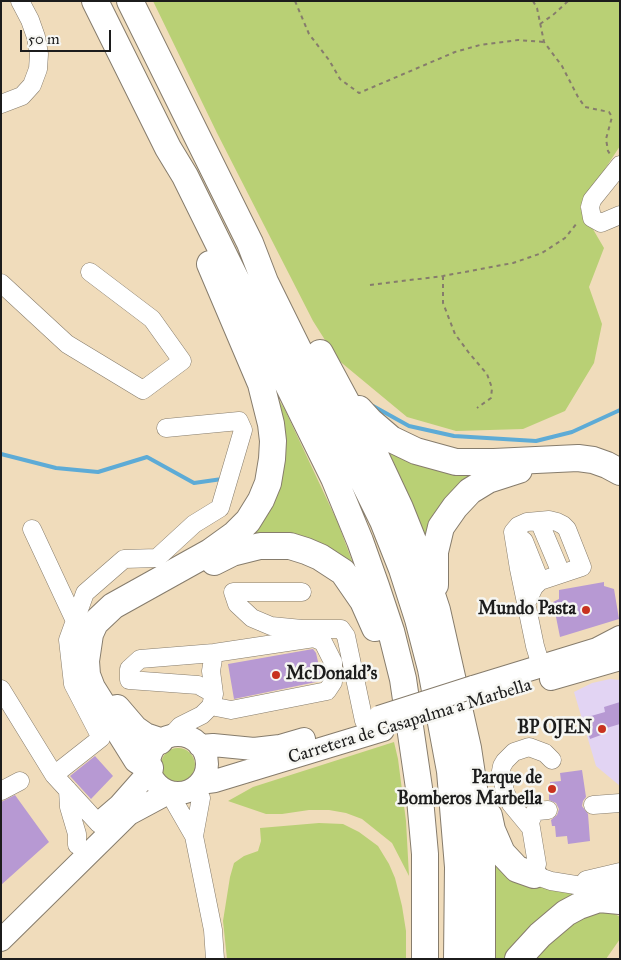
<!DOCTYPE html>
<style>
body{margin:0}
#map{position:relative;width:621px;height:960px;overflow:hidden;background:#f0dcbb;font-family:"IM FELL Great Primer",serif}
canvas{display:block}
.frame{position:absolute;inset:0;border:2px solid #1c1c1c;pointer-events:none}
.scale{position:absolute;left:20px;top:30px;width:91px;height:22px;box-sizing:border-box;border:2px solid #1c1c1c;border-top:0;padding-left:6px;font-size:15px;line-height:18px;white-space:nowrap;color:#1c1c1c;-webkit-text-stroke:4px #f6f6f2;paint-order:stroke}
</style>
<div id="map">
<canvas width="621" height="960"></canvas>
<div class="frame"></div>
<div class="scale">50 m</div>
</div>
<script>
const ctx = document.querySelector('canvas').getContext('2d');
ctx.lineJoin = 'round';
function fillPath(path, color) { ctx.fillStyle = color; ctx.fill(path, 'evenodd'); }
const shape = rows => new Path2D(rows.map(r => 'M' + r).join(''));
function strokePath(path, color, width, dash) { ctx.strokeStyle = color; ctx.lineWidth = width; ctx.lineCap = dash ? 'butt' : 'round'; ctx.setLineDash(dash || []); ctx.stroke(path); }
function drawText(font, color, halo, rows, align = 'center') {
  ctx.font = font + ' "IM FELL Great Primer",serif'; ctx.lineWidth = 5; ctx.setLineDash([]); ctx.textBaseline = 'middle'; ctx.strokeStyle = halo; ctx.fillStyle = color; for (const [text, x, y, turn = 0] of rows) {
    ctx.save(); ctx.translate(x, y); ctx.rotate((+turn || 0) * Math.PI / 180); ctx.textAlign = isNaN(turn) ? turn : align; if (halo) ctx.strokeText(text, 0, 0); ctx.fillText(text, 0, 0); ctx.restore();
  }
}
const built = shape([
 [610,679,620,680,620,786,596,766,574,692,592,683]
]);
const green = shape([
 [153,1,620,1,620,146,580,207,604,248,589,287,602,324,594,363,565,411,523,429,456,431,407,417,337,359,313,321,217,133],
 [276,395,285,410,338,523,352,561,351,563,239,540,255,524],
 [381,438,487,468,426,553],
 [394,742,398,759,406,821,409,876,392,843,362,819,346,813,329,810,309,810,282,814,266,814,228,801,253,787],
 '161 765a17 17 0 1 1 34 0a17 17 0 1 1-34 0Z',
 [319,823,343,824,359,832,378,846,389,864,395,878,402,906,406,931,406,959,227,959,223,921,230,877,234,863,244,856,258,851,261,841,260,828],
 [497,858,521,881,550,890,578,893,511,959,491,959,491,863],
 [608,910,620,917,620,939,606,959,530,959,581,916]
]);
const stream = shape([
 [373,406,409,426,454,436,536,441,572,432,620,410],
 [1,454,56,468,98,472,147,457,194,483,222,479]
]);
const building = shape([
 [604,582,604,586,614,589,619,619,560,637,553,602,559,599,559,590],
 [313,649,316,653,322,679,321,681,234,699,228,664],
 [620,702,620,724,600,730,601,735,590,739,584,718,605,712,604,707],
 [95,756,113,776,91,799,70,776],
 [582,770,586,797,583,801,582,806,588,814,590,841,568,844,567,836,556,837,555,826,552,826,551,820,557,815,559,809,556,803,549,800,549,793,551,793,550,782,561,781,560,773],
 [15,795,49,842,1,885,1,802]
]);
const path = shape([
 [295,1,309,34,329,60,340,79,359,93,455,52,480,45,518,40,544,42],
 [533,1,537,8,544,42,562,66,578,97,585,107,609,112,612,117,606,139,608,151,610,154],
 [540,24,553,15,568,1],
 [443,276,443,303,455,334,469,353,487,374,492,388,491,398,477,408],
 [370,285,443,276,513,263,542,253,565,238,577,223]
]);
const minor = shape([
 [1,104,22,96,32,85,38,69,39,54,36,37,30,20,20,1],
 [620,165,592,200,590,207,592,218,601,223,620,215],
 [1,283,67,344,143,390,182,361,152,319,90,272],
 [539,521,561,573],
 [32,529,75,621],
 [515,534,524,541,540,581],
 [302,592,233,592,237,604,252,618,271,626,302,629,341,629,346,636,364,721],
 [526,604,534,587,540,581,582,567,567,529,563,525,557,522,549,520,527,522,518,526,513,532,519,569,535,646,541,666],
 [1,689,54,775,99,824],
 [211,706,231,710,327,691,333,682,333,662,323,642,314,638,214,653,140,659,129,669,129,680,198,685,214,694],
 [171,736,180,726,202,715,211,706,214,694,211,671,214,653],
 [54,775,101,738,73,684,68,640,85,593,124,559,157,558,194,524,220,508,243,430,239,421,166,428],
 [68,790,69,807,77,834,77,845],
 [1,791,20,781],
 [172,792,175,803,194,836,213,930,215,959],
 [593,805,620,803],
 [548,810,538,811,534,813,530,822,537,864,534,875,551,881,588,887,620,887],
 [530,827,511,804,505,792,501,771,502,766,505,761,514,752,529,747,545,753,552,760],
 [194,836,201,798,195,787],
 [586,880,620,872]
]);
const major = shape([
 [551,679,620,659],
 [473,687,597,649,620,637],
 '149 764a29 29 0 1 1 58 0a29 29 0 1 1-58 0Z',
 [200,746,213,745,254,749,280,746,304,739],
 [200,783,215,781,383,730],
 [106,817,120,805,150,771],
 [1,940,129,814,170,792]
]);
const highway = shape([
 [95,1,168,148,185,176,334,478,360,541,376,586,391,631,403,679,419,788,425,854,425,959],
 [130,1,250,243,265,282,383,521,402,569,418,619,431,669,450,771,458,867,457,959],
 [320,353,377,459,400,508,420,558,437,610,468,748,477,808,482,852,482,959],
 [359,409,370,421,391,439,416,451,456,462,494,462,578,458,593,460,607,465,620,472],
 [214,562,232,553,260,546,290,546,306,551,320,557,343,572,363,601,375,628],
 [435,585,435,552,441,527,455,507,470,491,488,480,519,470],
 [117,708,135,729,145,736,160,741],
 [150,768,137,760,92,688,87,675,86,661,90,634,95,623,113,606,210,552,235,534,248,521,261,500,268,483,272,459,273,441,271,424,261,384,210,264],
 [489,816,492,830,502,853,517,869,534,875],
 [518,959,540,935,566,913,579,906,599,899,620,901]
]);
const majorBridge = shape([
 [379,717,473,687]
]);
const markers = [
 [586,610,5,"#c8321e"],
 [276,675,5,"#c8321e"],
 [602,729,5,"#c8321e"],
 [552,789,5,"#c8321e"]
];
const poiNames = [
 ["Mundo Pasta",576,610],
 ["McDonald's",286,675,"left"],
 ["BP OJEN",592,729],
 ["Parque de",542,779],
 ["Bomberos Marbella",542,800]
];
const streetNames = [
 ["Carretera de Casapalma a Marbella",410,722,-17]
];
fillPath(built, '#e2d4f3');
fillPath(green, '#b9d075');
strokePath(stream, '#5dabd6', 4);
fillPath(building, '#b799d3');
strokePath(minor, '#867c6c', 19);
strokePath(major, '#867c6c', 24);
strokePath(highway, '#867c6c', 28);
strokePath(path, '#867c6c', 2, [4, 4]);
strokePath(minor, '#fff', 18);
strokePath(major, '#fff', 22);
strokePath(highway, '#fff', 26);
strokePath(majorBridge, '#867c6c', 24, []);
strokePath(majorBridge, '#fff', 22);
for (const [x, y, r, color] of markers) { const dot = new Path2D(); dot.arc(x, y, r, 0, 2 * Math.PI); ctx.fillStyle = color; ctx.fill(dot); strokePath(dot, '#f6f6f2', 2); }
drawText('bold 18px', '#1c1c1c', '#f6f6f2', poiNames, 'right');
drawText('18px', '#1c1c1c', '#f6f6f2', streetNames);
</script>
